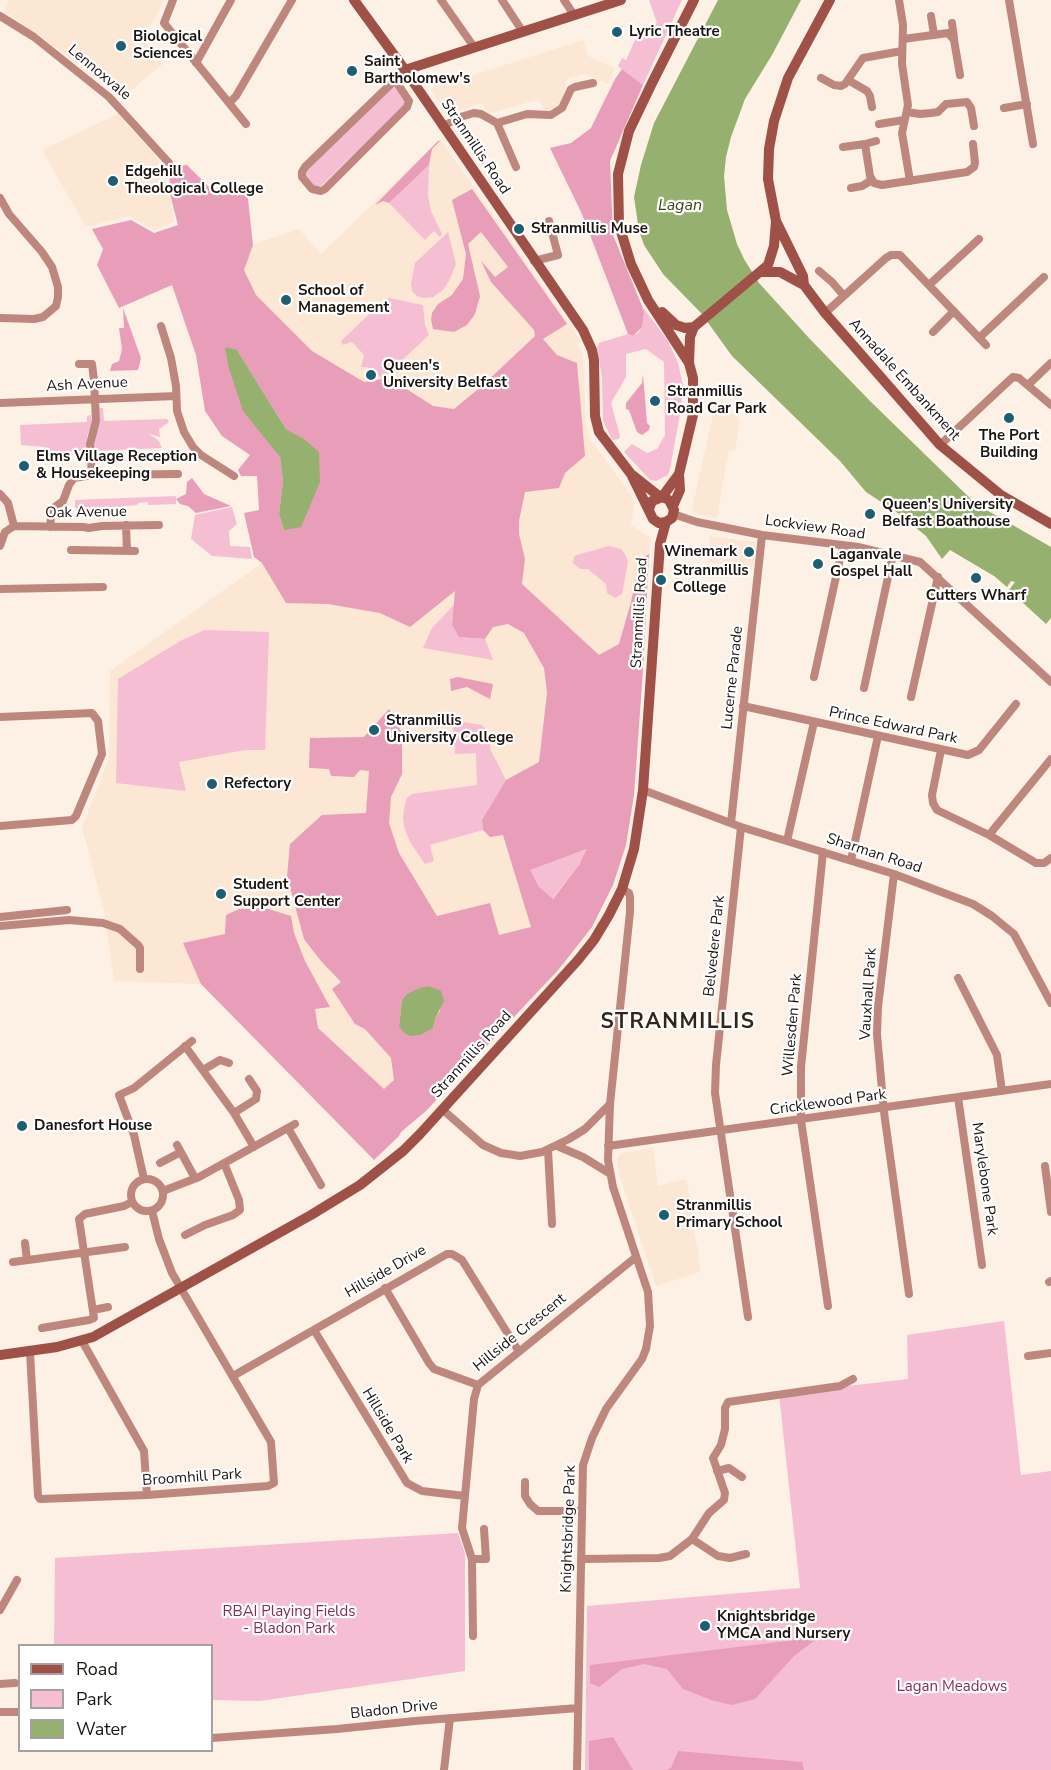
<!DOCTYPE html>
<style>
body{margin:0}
#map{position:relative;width:1051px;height:1770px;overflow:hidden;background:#fdf0e5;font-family:"Nunito Sans",sans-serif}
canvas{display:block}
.legend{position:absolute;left:18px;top:1644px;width:195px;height:108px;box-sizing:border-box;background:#fff;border:2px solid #a4a19f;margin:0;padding:8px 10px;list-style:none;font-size:18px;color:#1c150f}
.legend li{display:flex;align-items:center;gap:12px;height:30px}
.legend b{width:30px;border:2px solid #a4a19f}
</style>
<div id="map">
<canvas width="1051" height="1770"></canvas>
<ul class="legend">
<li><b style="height:8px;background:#9f5147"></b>Road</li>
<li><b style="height:16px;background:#f6bed2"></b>Park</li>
<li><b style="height:16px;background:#96b06f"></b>Water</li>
</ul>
</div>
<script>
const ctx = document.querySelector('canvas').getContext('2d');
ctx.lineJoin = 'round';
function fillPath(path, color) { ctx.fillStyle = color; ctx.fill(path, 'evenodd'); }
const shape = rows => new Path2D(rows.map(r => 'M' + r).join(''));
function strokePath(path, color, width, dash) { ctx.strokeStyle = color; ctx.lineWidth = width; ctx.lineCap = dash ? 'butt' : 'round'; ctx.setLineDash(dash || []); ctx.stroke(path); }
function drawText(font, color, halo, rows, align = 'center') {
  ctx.font = font + ' "Nunito Sans",sans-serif'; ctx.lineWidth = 4.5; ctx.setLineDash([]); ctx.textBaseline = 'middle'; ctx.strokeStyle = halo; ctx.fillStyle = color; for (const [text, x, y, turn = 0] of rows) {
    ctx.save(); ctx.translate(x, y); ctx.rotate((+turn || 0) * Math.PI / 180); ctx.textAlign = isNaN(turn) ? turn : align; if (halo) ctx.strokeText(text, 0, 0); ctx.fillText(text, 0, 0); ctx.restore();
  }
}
const built = shape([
 [9,0,164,0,155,19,140,35,162,65,124,96,5,11],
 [583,40,588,56,615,68,608,84,584,74,566,79,563,99,557,107,544,110,539,99,492,113,485,109,483,103,452,113,442,106,430,89],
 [118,114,163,165,174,222,154,230,130,216,86,227,42,150],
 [440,139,581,341,578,343,583,356,586,423,590,439,632,496,634,505,631,525,649,537,650,541,643,670,634,795,626,845,613,885,592,927,559,969,374,1160,201,984,114,981,104,911,82,827,109,758,110,671,262,563,275,482,172,272,299,229,321,254],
 [715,406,729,408,730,413,735,414,740,420,735,451,729,450,717,518,696,514,692,509],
 [710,536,756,542,753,569,708,562],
 [653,1148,658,1186,686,1179,694,1214,693,1229,698,1251,700,1272,656,1286,619,1174,617,1159,621,1153]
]);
const green = shape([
 [649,0,682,0,643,85,618,66,622,58,626,60,640,29,657,23],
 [393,85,405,99,404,106,321,186,315,187,304,177,306,171],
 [429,165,428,196,431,211,442,234,440,237,434,231,425,240,389,203],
 [448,232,456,264,449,281,443,290,433,297,424,298,417,296,412,291,411,284,415,263],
 [389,298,423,305,425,325,429,335,382,379,372,368,361,367,364,355,353,343,351,342,343,345,341,341,384,300],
 [642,306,668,341,678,363,683,385,681,409,670,469,668,475,656,481,650,480,624,452,632,444,647,453,657,449,665,435,664,362,646,349,626,354,626,377,611,403,620,436,619,439,612,440,603,420,602,377,597,348,599,343,628,334,633,336,638,333,642,327,644,314],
 [99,408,103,408,104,421,167,419,169,422,159,429,160,437,149,434,159,441,162,448,94,451,94,438,100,421],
 [91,415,92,422,87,437,87,451,54,452,54,454,45,454,45,447,21,445,20,425,87,422,87,416],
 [176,496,176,504,148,505,148,502,138,503,137,505,124,506,124,507,75,508,75,500],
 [232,507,237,524,229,531,230,546,250,547,252,559,212,556,191,539,195,515],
 [609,546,621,549,626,556,628,562,622,594,615,598,607,593,606,584,588,569,580,569,573,563,574,557,577,555],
 [454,605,452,625,459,637,485,639,493,660,423,648,432,628],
 [205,630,269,632,265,750,245,750,179,762,186,791,116,783,118,679,182,640],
 [463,722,482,725,490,734,490,749,506,780,482,820,483,830,430,845,434,861,425,864,410,842,404,827,403,816,405,804,407,798,412,794,477,785,476,753,455,754,453,724],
 [588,849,579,865,552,899,539,887,529,870],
 [1004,1321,1021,1475,1051,1471,1051,1770,585,1770,587,1606,800,1588,779,1394,908,1379,907,1335],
 [458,1533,465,1554,465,1671,260,1701,212,1700,212,1646,54,1645,55,1558]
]);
const forest = shape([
 [622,69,643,85,610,161,613,235,642,306,644,314,642,327,633,336,628,334,582,214,550,148,571,143,591,128,615,79],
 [438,141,440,141,432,149,429,165,389,203,383,201,375,205],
 [187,165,212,190,247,190,253,245,244,270,256,295,312,351,364,382,382,379,394,381,433,406,454,409,482,386,535,336,534,330,491,282,481,261,495,277,508,267,481,232,468,244,480,296,475,314,467,325,454,332,433,329,431,320,432,313,438,304,452,295,463,279,466,254,452,200,472,189,567,324,543,339,557,355,577,363,585,456,565,473,559,488,525,492,519,521,519,534,525,559,522,584,599,655,619,644,631,602,640,559,649,554,643,670,634,795,626,845,613,885,592,927,559,969,426,1111,401,1132,399,1136,374,1160,201,984,183,943,225,934,226,915,239,909,265,908,291,916,294,933,305,961,330,1007,315,1009,318,1028,384,1089,394,1080,391,1058,365,1029,355,1024,332,989,341,982,321,961,304,939,287,876,290,844,322,815,366,813,369,771,360,770,354,777,331,776,329,769,309,768,310,738,364,737,389,709,402,733,402,774,391,797,389,823,399,853,437,916,490,903,499,935,531,927,503,835,490,837,483,830,482,820,506,780,539,762,547,693,544,668,524,633,508,624,493,627,485,639,459,637,452,625,455,591,410,627,380,613,328,604,286,603,262,563,254,557,244,513,259,510,257,476,241,476,238,470,250,455,222,436,205,411,196,355,172,285,119,308,97,265,103,249,92,229,131,220,154,233,178,225,170,194,169,167],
 [237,350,286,429,303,439,284,530,279,514,283,481,280,457,267,440],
 [587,849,579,865,553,899,539,887,530,870],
 [429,986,441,992,440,1011,435,1019,433,1028,399,1026,402,1000],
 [123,308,141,358,138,370,110,371,112,364,119,361,122,349,119,328,124,328],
 [643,374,647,423,650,426,649,430,642,435,637,432,629,410,626,409,626,403,642,383],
 [192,478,204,494,231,506,196,513,188,506,180,504,176,499,186,494,187,482],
 [458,677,493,684,490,699,467,687,451,691,450,679],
 [819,1637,794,1656,755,1699,732,1705,711,1700,683,1689,667,1669,644,1664,622,1669,599,1687,590,1683,590,1665],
 [613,1737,633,1770,589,1770,589,1741],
 [678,1751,802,1762,804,1770,666,1770,671,1768]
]);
const water = shape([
 [718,0,801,0,772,55,745,99,731,137,726,157,724,176,727,210,737,244,744,259,759,283,809,338,870,401,976,504,1051,547,1051,618,1046,624,1009,590,1015,582,1011,581,1007,587,994,576,950,550,942,559,926,536,895,511,866,492,840,461,732,356,701,313,663,274,644,245,639,231,634,197,641,165,654,123],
 [225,347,237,350,286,429,304,439,319,452,320,482,301,527,284,530,279,514,283,481,280,457,243,411,228,365],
 [429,986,441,991,444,1001,435,1019,433,1028,420,1035,410,1036,403,1032,399,1026,402,1000,407,994,420,988]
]);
const street = shape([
 [173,0,164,23,229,103,236,96,292,0],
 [441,0,474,47],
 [502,0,523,32],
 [564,0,574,15],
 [899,0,903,25,902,64,908,105,902,133,910,181],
 [1009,0,1033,144],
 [0,16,34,37,109,97,169,163],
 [931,16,934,35],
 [952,23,954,38],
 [903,39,948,33,954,40,960,75],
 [196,63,231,0],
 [821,78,834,85,841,86,845,84,863,58,902,51],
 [395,80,305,167,302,172,302,177,312,189,321,191,325,189,407,107,409,101,395,80,405,70],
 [848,80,867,91,870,96,872,107],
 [229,103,246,124],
 [1004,108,1027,104],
 [907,112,920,114,931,113,938,112,946,104,967,102,971,108,974,126],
 [497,123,516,167],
 [879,124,904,120],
 [443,127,457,118,474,113,481,114,497,123,527,114,551,115,562,108,571,89,575,87,593,83],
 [865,144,876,141],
 [843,147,865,144,870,176,874,183,882,185,967,172,974,167,975,163,973,144],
 [851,188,862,186,872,180],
 [0,198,9,214,42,252,52,267,58,287,58,297,56,306,43,317,34,319,0,318],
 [534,261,558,255,549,221],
 [819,271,832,282,844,296],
 [929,285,979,239],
 [825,313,886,258,891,255,900,255,986,345],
 [161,326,171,358,176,386,177,411,184,432,193,447,201,455,234,476],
 [933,332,954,311],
 [979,338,1044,277],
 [79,364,92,364,94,380,96,421,90,444,92,475],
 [1028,385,1051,363],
 [0,403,176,396],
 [940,445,1013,377,1019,378,1051,405],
 [0,494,8,503,14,526],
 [673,514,697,522,762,535,858,547,920,562,1051,682],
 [126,525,127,551],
 [14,526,83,527,89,528,102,526,159,525],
 [50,527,52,509,63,501,69,485,74,478,92,475,178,474],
 [0,546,5,532,14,526],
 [71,550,135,551],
 [0,589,103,587],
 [814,677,843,545],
 [864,688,893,554],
 [911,697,938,577],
 [743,706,968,755,979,750,1016,704],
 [0,717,92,713,98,721,102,754,76,816,72,820,0,826],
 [941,750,932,795,933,803,937,810,989,835,1036,863,1044,863,1051,858],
 [643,790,741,827,894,874,973,904,992,916,1014,934,1051,1003],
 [731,823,762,535],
 [741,827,716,1065,715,1093,748,1317],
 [989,835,1051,759],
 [787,841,814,722],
 [823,852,801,1067,801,1120,828,1306],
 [851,860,878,736],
 [894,874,878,1007,877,1034,884,1112,909,1294],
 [0,917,67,910],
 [0,926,69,920,103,923,120,929,138,945,140,948,140,969],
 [958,978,997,1055,1002,1091],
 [185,1046,234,1113,254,1147],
 [203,1070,220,1060,229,1063],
 [958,1097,982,1265],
 [443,1110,483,1145,501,1153,520,1156,542,1152,569,1139,585,1129,610,1104],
 [234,1113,256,1099,257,1091,249,1079],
 [288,1128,321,1185],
 [177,1145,195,1178],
 [557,1146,583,1157,609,1173],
 [608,1146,1051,1084],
 [548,1150,552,1224],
 [160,1163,181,1152],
 [1045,1166,1051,1212],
 '131 1195a16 16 0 1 1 32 0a16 16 0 1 1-32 0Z',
 [144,1179,134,1135,119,1095,134,1088,192,1041],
 [163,1191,199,1177,295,1124],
 [185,1235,205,1225,233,1215,240,1210,239,1200,224,1163],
 [25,1243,27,1260],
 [13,1262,125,1247],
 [1049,1282,1051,1281],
 [385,1288,429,1363,434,1369,478,1385],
 [93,1310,108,1307],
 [42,1328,89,1320,94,1318,79,1219,85,1214,124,1206,132,1202],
 [314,1330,407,1483,422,1491,465,1496],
 [82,1341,144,1451,147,1495],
 [30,1352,38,1496,40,1499,147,1495,268,1486,274,1483,271,1442,172,1273,159,1239,152,1211],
 [1028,1356,1051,1353],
 [233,1376,447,1254,452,1254,462,1260,518,1350],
 [717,1471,729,1468,742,1477],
 [525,1482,525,1496,530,1504,538,1511,582,1511],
 [692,1539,718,1556,730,1558,746,1554],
 [472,1559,486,1559,484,1529],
 [581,1559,659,1558,670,1556,692,1539,709,1513,724,1500,725,1493,713,1458,721,1445,725,1429,725,1408,728,1402,840,1386,853,1379],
 [0,1610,17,1580],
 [473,1636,472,1559,462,1528,474,1399,478,1385,636,1257],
 [0,1684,15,1683],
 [0,1712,20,1712],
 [212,1738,337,1729,415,1721,578,1708],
 [444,1770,450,1718],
 [577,1770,583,1465,592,1438,606,1409,642,1359,646,1349,650,1326,648,1292,613,1187,608,1160,610,1104,630,912,630,897,629,893,622,889]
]);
const secondary = shape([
 [354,0,405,70,583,330,592,350,594,360,595,416,599,432,631,474,660,497],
 [405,70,621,0],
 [777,223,803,276,804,285],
 [762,272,780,272,804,285,825,313,940,445,1001,495,1051,524],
 [662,312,676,325,685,328,694,327,768,265,774,246,776,221,768,179,769,149,774,121,788,78,830,0],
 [689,363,690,337,694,327],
 [632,476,653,519,659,523,666,522,672,518,674,510,669,500,662,497,652,501,649,509],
 [662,497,679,474],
 [673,506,680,490,679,474,693,415,693,378,689,363,648,300,631,264,619,225,618,174,629,131,652,83,694,0],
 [0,1355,57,1347,93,1337,311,1215,360,1185,403,1151,420,1134,578,960,594,940,609,915,622,889,634,849,643,790,660,544,666,522]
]);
const markers = [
 [617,32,6,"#1e5e73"],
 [121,46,6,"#1e5e73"],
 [352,71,6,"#1e5e73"],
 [113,181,6,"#1e5e73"],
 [519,229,6,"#1e5e73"],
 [286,300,6,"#1e5e73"],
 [371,375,6,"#1e5e73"],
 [655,401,6,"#1e5e73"],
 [1009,418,6,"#1e5e73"],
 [24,466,6,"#1e5e73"],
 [870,514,6,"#1e5e73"],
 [749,552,6,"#1e5e73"],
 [818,564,6,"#1e5e73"],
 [976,578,6,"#1e5e73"],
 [661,580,6,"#1e5e73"],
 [374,730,6,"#1e5e73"],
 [212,784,6,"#1e5e73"],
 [221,894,6,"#1e5e73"],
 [22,1126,6,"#1e5e73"],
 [664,1215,6,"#1e5e73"],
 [705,1626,6,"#1e5e73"]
];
const poiNames = [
 ["Lyric Theatre",629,32],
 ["Biological",133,37],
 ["Sciences",133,54],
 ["Saint",364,62],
 ["Bartholomew's",364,79],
 ["Edgehill",125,172],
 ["Theological College",125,189],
 ["Stranmillis Muse",531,229],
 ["School of",298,291],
 ["Management",298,308],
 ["Queen's",383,366],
 ["University Belfast",383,383],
 ["Stranmillis",667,392],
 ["Road Car Park",667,409],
 ["The Port",1009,436,"center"],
 ["Building",1009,453,"center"],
 ["Elms Village Reception",36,457],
 ["& Housekeeping",36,474],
 ["Queen's University",882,505],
 ["Belfast Boathouse",882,522],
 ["Winemark",737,552,"right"],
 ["Laganvale",830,555],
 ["Gospel Hall",830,572],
 ["Stranmillis",673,571],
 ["College",673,588],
 ["Cutters Wharf",976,596,"center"],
 ["Stranmillis",386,721],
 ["University College",386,738],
 ["Refectory",224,784],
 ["Student",233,885],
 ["Support Center",233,902],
 ["Danesfort House",34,1126],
 ["Stranmillis",676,1206],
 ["Primary School",676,1223],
 ["Knightsbridge",717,1617],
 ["YMCA and Nursery",717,1634]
];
const streetNames = [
 ["Lennoxvale",99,73,40],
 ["Stranmillis Road",475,147,56],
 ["Annadale Embankment",904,380,48],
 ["Ash Avenue",87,385,-3],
 ["Oak Avenue",86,513,-1],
 ["Lockview Road",815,528,8],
 ["Stranmillis Road",640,613,-87],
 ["Lucerne Parade",733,678,-84],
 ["Prince Edward Park",893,726,12],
 ["Sharman Road",874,854,18],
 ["Belvedere Park",715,946,-84],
 ["Vauxhall Park",869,994,-86],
 ["Willesden Park",793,1025,-85],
 ["Stranmillis Road",472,1055,-48],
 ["Cricklewood Park",828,1103,-8],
 ["Marylebone Park",984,1179,82],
 ["Hillside Drive",386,1272,-30],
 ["Hillside Crescent",520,1333,-39],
 ["Hillside Park",387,1426,59],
 ["Broomhill Park",192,1478,-4],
 ["Knightsbridge Park",569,1529,-88],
 ["Bladon Drive",394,1710,-6]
];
const parkNames = [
 ["RBAI Playing Fields",289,1612],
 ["- Bladon Park",289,1629],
 ["Lagan Meadows",952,1687]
];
const waterNames = [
 ["Lagan",680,206]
];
const districtNames = [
 ["STRANMILLIS",678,1023]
];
fillPath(built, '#fce6d4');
fillPath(green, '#f6bed2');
fillPath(forest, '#e89eb9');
fillPath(water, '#96b06f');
strokePath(street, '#be877e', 8);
strokePath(secondary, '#9f5147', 10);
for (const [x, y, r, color] of markers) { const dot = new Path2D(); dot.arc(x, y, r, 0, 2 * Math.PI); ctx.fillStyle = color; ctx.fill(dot); strokePath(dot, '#fff', 2); }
drawText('bold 15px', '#1c150f', '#fff', poiNames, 'left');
drawText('15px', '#1c150f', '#fff', streetNames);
drawText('15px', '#822c53', '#fff', parkNames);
drawText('italic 16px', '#354616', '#fff', waterNames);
ctx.letterSpacing = '1.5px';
drawText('bold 21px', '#352518', '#fff', districtNames);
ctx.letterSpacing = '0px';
</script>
